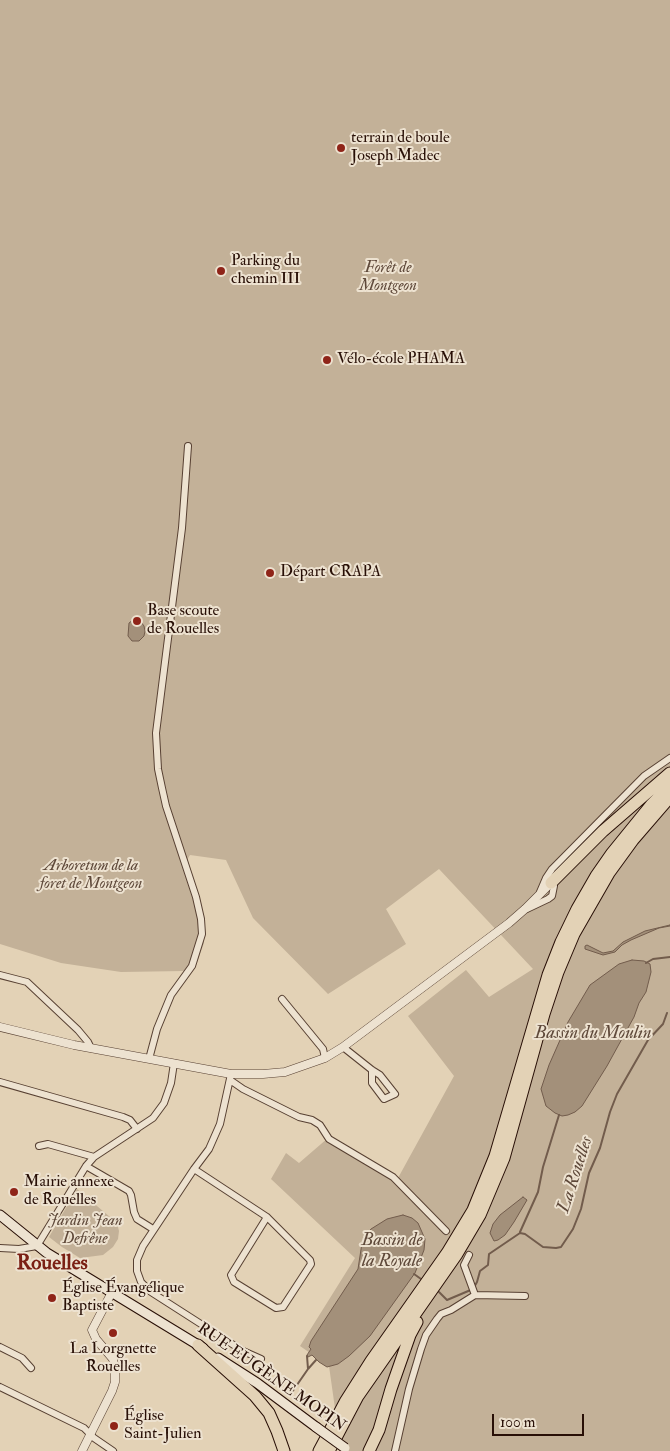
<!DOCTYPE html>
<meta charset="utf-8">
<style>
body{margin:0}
#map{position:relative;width:670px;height:1451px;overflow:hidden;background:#e3d2b6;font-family:"IM FELL Double Pica",serif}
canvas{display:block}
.scale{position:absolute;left:492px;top:1414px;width:92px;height:22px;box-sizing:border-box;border:2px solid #280f06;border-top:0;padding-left:6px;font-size:15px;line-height:18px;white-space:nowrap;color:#280f06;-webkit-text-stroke:4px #ede2d0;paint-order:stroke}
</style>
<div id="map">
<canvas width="670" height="1451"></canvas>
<div class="scale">100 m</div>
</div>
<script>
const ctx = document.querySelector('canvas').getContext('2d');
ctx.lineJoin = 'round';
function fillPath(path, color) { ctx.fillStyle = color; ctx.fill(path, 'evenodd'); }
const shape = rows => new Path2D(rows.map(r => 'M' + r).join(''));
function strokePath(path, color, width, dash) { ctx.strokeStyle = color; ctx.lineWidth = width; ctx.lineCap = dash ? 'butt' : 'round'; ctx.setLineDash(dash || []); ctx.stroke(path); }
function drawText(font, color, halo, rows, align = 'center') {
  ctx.font = font + ' "IM FELL Double Pica",serif'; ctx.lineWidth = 4; ctx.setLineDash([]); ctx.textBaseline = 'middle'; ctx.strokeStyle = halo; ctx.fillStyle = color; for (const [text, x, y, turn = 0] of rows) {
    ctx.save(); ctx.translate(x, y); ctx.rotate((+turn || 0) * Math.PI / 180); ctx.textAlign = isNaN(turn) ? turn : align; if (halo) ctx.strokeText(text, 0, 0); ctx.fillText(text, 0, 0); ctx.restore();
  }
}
const green = shape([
 [0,0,670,0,670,1451,341,1451,329,1366,300,1346,355,1258,271,1179,286,1153,299,1163,328,1138,398,1178,454,1076,408,1016,466,970,489,997,533,969,439,869,386,909,406,944,328,994,253,918,226,860,190,855,187,860,201,903,204,930,204,943,195,968,184,971,121,972,61,963,0,944],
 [77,1189,117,1223,119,1231,118,1239,113,1247,103,1255,80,1258,62,1247,49,1237]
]);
const water = shape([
 [133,620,141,622,144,626,145,631,144,636,139,641,132,641,128,636,129,623,133,620],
 [670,925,670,926,659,928,631,940,622,945,615,952,603,955,585,949,585,946,587,945,603,953,613,951,623,942,645,931,670,925],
 [632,960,644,961,650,964,651,972,646,992,639,1003,634,1017,607,1066,582,1106,575,1112,568,1115,562,1116,555,1113,546,1106,541,1089,549,1065,568,1022,590,985,619,964,632,960],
 [523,1197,527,1200,514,1222,505,1235,498,1240,494,1241,490,1233,493,1224,500,1215,523,1197],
 [403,1215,412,1218,418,1223,425,1239,424,1250,415,1273,370,1336,349,1356,338,1364,327,1367,319,1362,312,1355,308,1357,307,1355,311,1349,309,1347,311,1341,358,1269,362,1243,365,1236,371,1229,387,1219,403,1215]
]);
const stream = shape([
 [646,963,653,959,670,957],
 [520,1232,538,1192,543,1167,559,1115],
 [414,1274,421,1279],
 [439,1292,447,1300,473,1289,477,1282,480,1271,488,1265,489,1254,520,1233,525,1234,543,1247,556,1248,561,1247,573,1229,581,1209,589,1173,600,1148,610,1112,617,1094,648,1040,663,1024,667,1013],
 [307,1356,308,1369],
 [290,1395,308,1369,316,1360]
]);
const minor = shape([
 [540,892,546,878,552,869,644,776,670,758],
 [527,909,548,899,552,896,554,886,550,881],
 [0,975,27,982,78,1030,88,1042,91,1048],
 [282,999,323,1049,325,1058],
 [343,1047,372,1070,380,1075,395,1094,384,1099,372,1083,372,1070],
 [149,1059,157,1029,171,995,192,966,202,934,201,919,196,897,166,806,162,788,158,769,156,733,182,528,188,446],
 [231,1074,220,1124,209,1149,194,1169,143,1246,137,1260,137,1271,141,1282,151,1292,243,1351,261,1359],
 [230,1080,243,1089,299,1117,312,1120,320,1125,329,1139,393,1177,446,1231],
 [0,1082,123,1117,130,1120,137,1129],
 [39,1146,48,1144,94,1157],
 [86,1166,129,1191,131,1195,134,1212,137,1219,153,1229],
 [194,1169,267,1217,310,1260,311,1264,283,1307,276,1308,234,1282,231,1275,267,1217],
 [0,1248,19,1249,37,1246,86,1166,94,1157,153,1118,164,1103,171,1083,174,1063],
 [469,1255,464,1265,475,1295],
 [0,1347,22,1358,31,1368],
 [0,1387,84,1428,94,1438,113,1451],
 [395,1451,409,1389,421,1349,426,1335,437,1319,441,1314,451,1310,475,1295,525,1296]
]);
const tertiary = shape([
 [0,1027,74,1045,231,1074,263,1074,285,1072,325,1058,343,1047,509,923,525,909,551,883],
 [82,1451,112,1391,115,1382,115,1369,113,1359,96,1339,92,1330,112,1292]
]);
const secondary = shape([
 [0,1215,47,1253,203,1348],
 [218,1358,257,1383,316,1427]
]);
const trunk = shape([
 [551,883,603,831,670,773],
 [198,1345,255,1396,269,1413,277,1431,284,1451],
 [319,1451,345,1402,371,1361,447,1253,473,1210,495,1156,548,975,561,942,577,909,596,876,612,853,651,805,670,786],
 [329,1451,358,1396,457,1254,480,1215,504,1158,544,1014,558,972,574,934,609,873,633,840,670,797],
 [369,1451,379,1430,391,1389,410,1335,417,1322]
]);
const secondaryBridge = shape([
 [316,1427,345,1448]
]);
const markers = [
 [341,148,5,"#8f2418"],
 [221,271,5,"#8f2418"],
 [327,360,5,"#8f2418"],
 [270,573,5,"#8f2418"],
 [137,621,5,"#8f2418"],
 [14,1192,5,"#8f2418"],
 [52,1298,5,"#8f2418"],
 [113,1333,5,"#8f2418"],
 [114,1426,5,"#8f2418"]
];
const poiNames = [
 ["terrain de boule",351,139],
 ["Joseph Madec",351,157],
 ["Parking du",231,262],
 ["chemin III",231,280],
 ["Vélo-école PHAMA",337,360],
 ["Départ CRAPA",280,573],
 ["Base scoute",147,612],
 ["de Rouelles",147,630],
 ["Mairie annexe",24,1183],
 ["de Rouelles",24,1201],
 ["Église Évangélique",62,1289],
 ["Baptiste",62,1307],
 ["La Lorgnette",113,1350,"center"],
 ["Rouelles",113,1368,"center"],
 ["Église",124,1417],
 ["Saint-Julien",124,1435]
];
const parkNames = [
 ["Forêt de",388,269],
 ["Montgeon",388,287],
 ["Arboretum de la",91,867],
 ["foret de Montgeon",91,885],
 ["Jardin Jean",85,1222],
 ["Defrêne",85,1240]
];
const streetNames = [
 ["RUE EUGÈNE MOPIN",271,1378,35]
];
const waterNames = [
 ["Bassin du Moulin",593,1034],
 ["La Rouelles",576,1175,-72],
 ["Bassin de",392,1241],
 ["la Royale",392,1262]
];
const districtNames = [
 ["Rouelles",52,1264]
];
fillPath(green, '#c3b198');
fillPath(water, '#a3907a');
strokePath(water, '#725c4c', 1);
strokePath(stream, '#725c4c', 2);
strokePath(minor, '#574032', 8);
strokePath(tertiary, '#574032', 9);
strokePath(secondary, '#280f06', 11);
strokePath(trunk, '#280f06', 13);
strokePath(minor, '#ede2d0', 6);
strokePath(tertiary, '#ede2d0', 8);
strokePath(secondary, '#ede2d0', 9);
strokePath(trunk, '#e3d2b6', 11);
strokePath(secondaryBridge, '#280f06', 11, []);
strokePath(secondaryBridge, '#ede2d0', 9);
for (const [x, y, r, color] of markers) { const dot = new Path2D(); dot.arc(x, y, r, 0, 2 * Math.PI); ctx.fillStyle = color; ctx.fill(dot); strokePath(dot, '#ede2d0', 2); }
drawText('16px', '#280f06', '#ede2d0', poiNames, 'left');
drawText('italic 16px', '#5e4839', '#ede2d0', parkNames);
drawText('16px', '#280f06', '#ede2d0', streetNames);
drawText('italic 18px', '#5f493a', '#ede2d0', waterNames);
drawText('bold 21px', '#7a1f14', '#ede2d0', districtNames);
</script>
